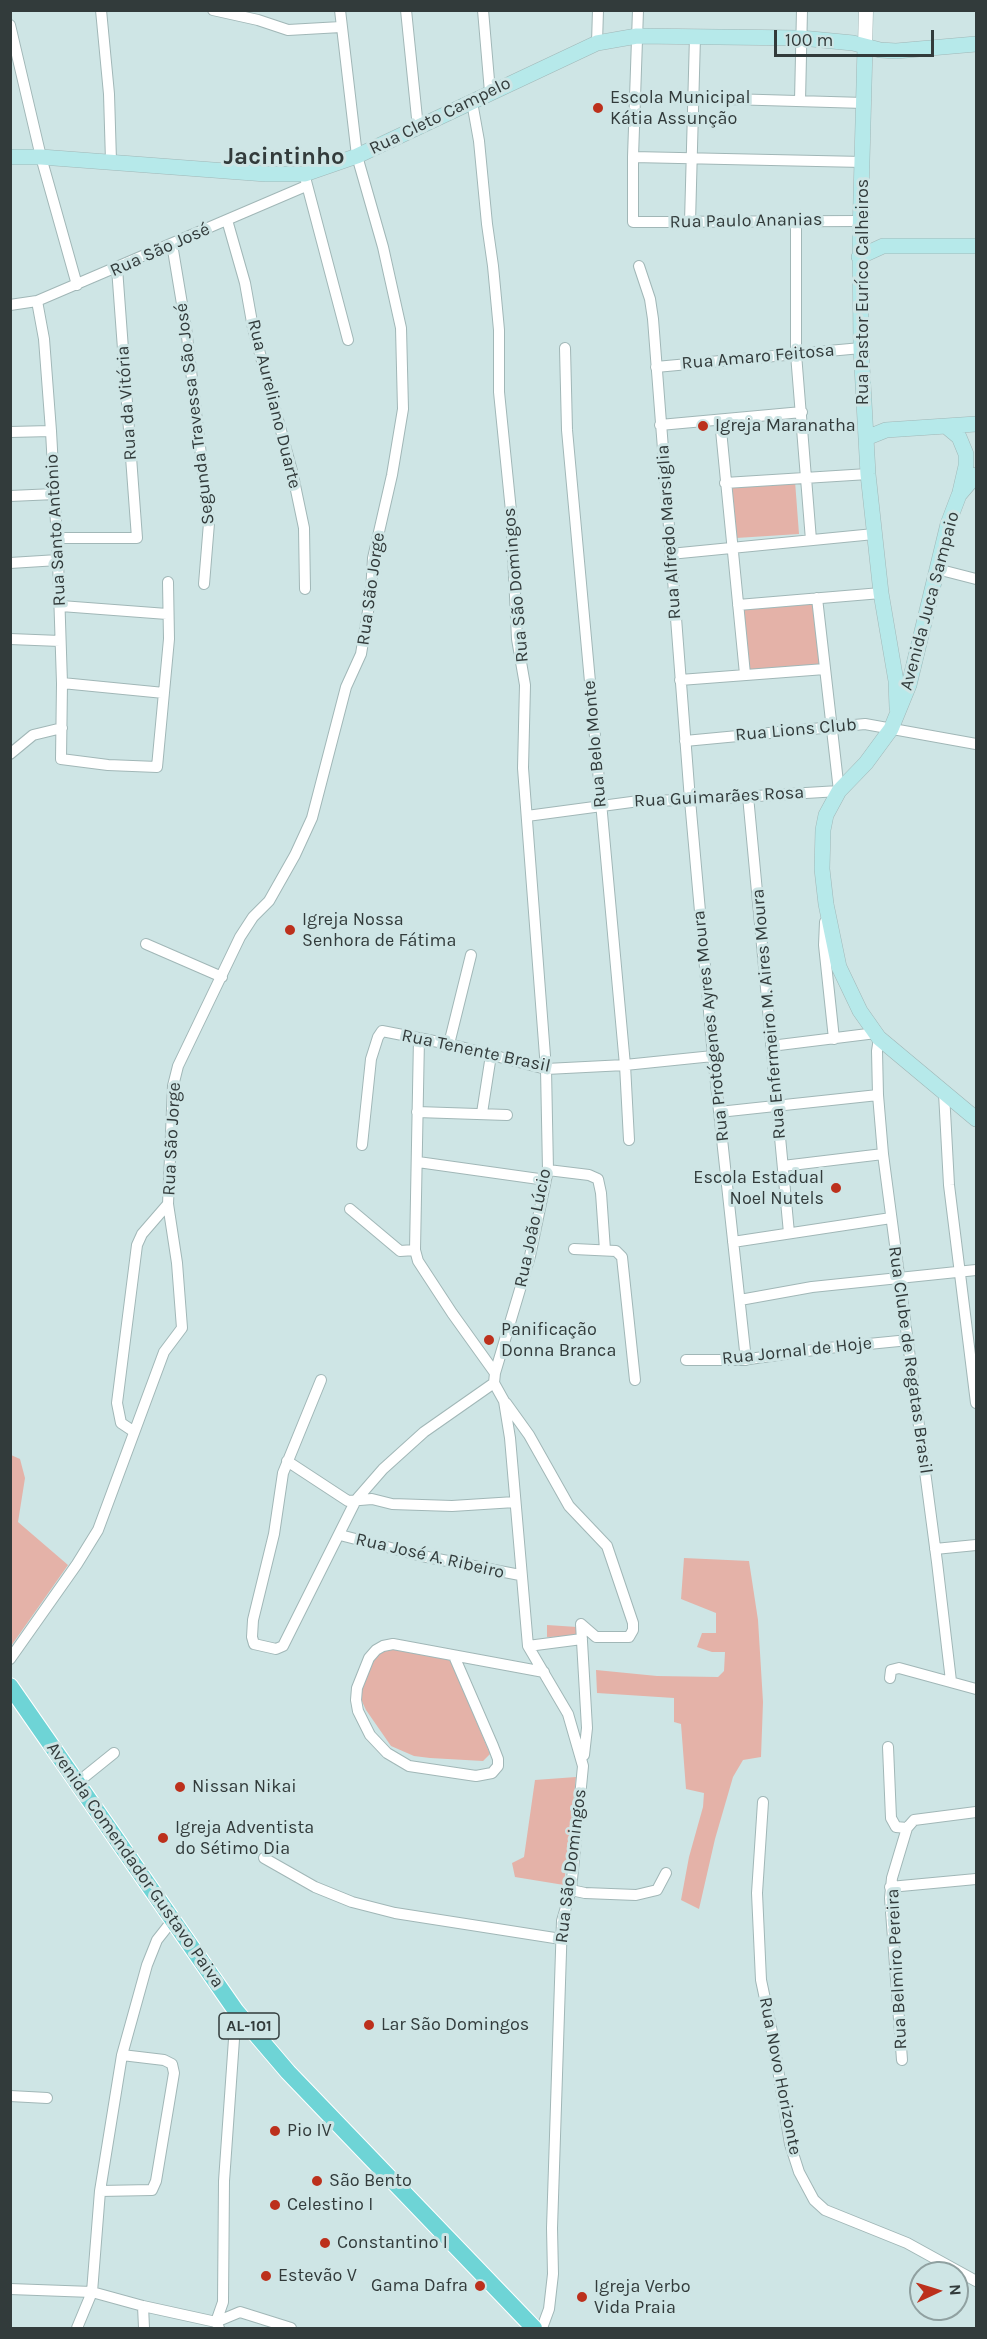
<!DOCTYPE html>
<meta charset="utf-8">
<style>
body{margin:0}
#map{position:relative;width:987px;height:2339px;overflow:hidden;background:#cee5e5;font-family:Karla,sans-serif}
canvas{display:block}
.frame{position:absolute;inset:0;border:12px solid #323b3b;pointer-events:none}
.north{position:absolute;left:909px;top:2261px;width:60px;height:60px;box-sizing:border-box;background:#cee5e5;border:2px solid #90a1a1;border-radius:50%;rotate:86deg;font-size:16px;font-weight:700;line-height:24px;text-align:center;color:#323b3b}
.north::after{content:'';display:block;margin:auto;width:21px;height:27px;background:#bc301c;clip-path:polygon(50% 0,100% 100%,50% 72%,0 100%)}
.scale{position:absolute;left:774px;top:30px;width:160px;height:27px;box-sizing:border-box;border:3px solid #323b3b;border-top:0;padding-left:8px;font-size:18px;line-height:21px;white-space:nowrap;color:#323b3b;-webkit-text-stroke:4px #cee5e5;paint-order:stroke}
</style>
<div id="map">
<canvas width="987" height="2339"></canvas>
<div class="frame"></div>
<div class="north">N</div>
<div class="scale">100 m</div>
</div>
<script>
const ctx = document.querySelector('canvas').getContext('2d');
ctx.lineJoin = 'round';
function fillPath(path, color) { ctx.fillStyle = color; ctx.fill(path, 'evenodd'); }
const shape = rows => new Path2D(rows.map(r => 'M' + r).join(''));
function strokePath(path, color, width, dash) { ctx.strokeStyle = color; ctx.lineWidth = width; ctx.lineCap = dash ? 'butt' : 'round'; ctx.setLineDash(dash || []); ctx.stroke(path); }
function drawText(font, color, halo, rows, align = 'center') {
  ctx.font = font + ' Karla,sans-serif'; ctx.lineWidth = 6; ctx.setLineDash([]); ctx.textBaseline = 'middle'; ctx.strokeStyle = halo; ctx.fillStyle = color; for (const [text, x, y, turn = 0] of rows) {
    ctx.save(); ctx.translate(x, y); ctx.rotate((+turn || 0) * Math.PI / 180); ctx.textAlign = isNaN(turn) ? turn : align; if (halo) ctx.strokeText(text, 0, 0); ctx.fillText(text, 0, 0); ctx.restore();
  }
}
const green = shape([
 [795,481,799,534,736,538,732,486],
 [815,604,820,665,745,671,741,610],
 [11,1455,20,1459,25,1478,18,1522,68,1565,11,1646],
 [684,1558,749,1561,758,1620,763,1702,761,1757,743,1760,733,1777,715,1839,699,1909,681,1900,689,1857,703,1807,704,1793,686,1789,681,1724,674,1722,674,1698,597,1693,596,1670,657,1676,718,1677,724,1671,725,1652,712,1652,697,1647,702,1633,716,1633,716,1613,681,1599],
 [547,1625,577,1627,578,1636,547,1637],
 [384,1647,444,1656,452,1663,490,1754,483,1761,430,1758,414,1756,391,1746,366,1710,360,1697,366,1670],
 [576,1777,564,1885,515,1877,512,1863,524,1857,535,1780]
]);
const minor = shape([
 [101,10,109,94,111,161],
 [213,10,258,20,288,30,341,27],
 [406,10,418,128],
 [483,10,490,92],
 [638,10,633,157,633,222,860,221],
 [10,25,41,157,77,285],
 [597,43,598,10],
 [695,98,864,103],
 [800,101,802,10],
 [472,102,479,141,487,224,493,266,499,330,499,392,511,511,517,639,525,685,523,768,546,1069,548,1170,530,1256,495,1373,494,1383],
 [633,157,863,162],
 [306,181,348,340],
 [227,220,245,283,253,328,292,471,304,528,305,589],
 [796,221,796,354,811,540],
 [690,222,695,36],
 [172,244,186,328,209,523,204,584],
 [639,266,650,299,653,319,690,800,713,1056,746,1360],
 [37,301,44,339,51,431,58,560,62,683,61,759,108,765,157,767,169,639,168,582],
 [10,305,37,301,306,186],
 [565,348,567,430,625,1065,629,1140],
 [656,367,861,348],
 [720,420,745,674],
 [660,425,802,412],
 [10,432,51,431],
 [725,483,868,474],
 [10,496,55,494],
 [57,538,137,538,117,268],
 [670,554,874,534],
 [10,563,58,560],
 [937,569,976,579],
 [738,605,881,593],
 [61,606,167,614],
 [10,639,60,641],
 [680,680,825,669],
 [62,683,164,693],
 [685,741,865,724,976,744],
 [10,754,33,735,62,728],
 [748,796,789,1233],
 [527,816,639,801,690,800,839,791,817,598],
 [825,922,824,945,834,1039],
 [146,944,222,977],
 [419,1038,415,1250,418,1261,452,1313,495,1373],
 [879,1038,877,1051,878,1095,883,1154,937,1562,951,1681],
 [449,1044,471,955],
 [771,1046,876,1033],
 [944,1093,949,1185,976,1403],
 [417,1112,507,1115],
 [719,1112,878,1095],
 [482,1113,491,1055],
 [362,1145,371,1059,378,1037,382,1031,449,1044,546,1069,625,1065,713,1056],
 [418,1162,546,1180],
 [783,1166,883,1154],
 [548,1170,589,1175,598,1179,601,1193,605,1250],
 [350,1209,400,1251,415,1250],
 [733,1242,891,1218],
 [574,1249,616,1251,622,1257,635,1380],
 [740,1300,812,1287,976,1270],
 [686,1360,742,1360,828,1348,909,1340],
 [321,1380,283,1473,274,1534,253,1620,252,1637,254,1644,276,1649,283,1646,356,1500,383,1469,424,1432,494,1383],
 [494,1383,504,1401,510,1438,528,1646,568,1714,583,1766,571,1890,562,1921,552,2228,553,2274,549,2309,542,2328],
 [506,1403,529,1435,569,1506,607,1546,633,1623,633,1630,629,1637,596,1637,581,1624],
 [133,1431,121,1423,117,1403,137,1245,142,1234,168,1204],
 [287,1461,348,1501,372,1499,392,1504,452,1506,515,1502],
 [340,1535,422,1556,520,1575],
 [935,1549,976,1545],
 [581,1624,587,1728,584,1755],
 [528,1646,582,1639],
 [454,1656,493,1746,498,1759,498,1766,492,1773,476,1776,409,1766,387,1753,370,1735,358,1711,356,1700,357,1688,369,1658,376,1650,383,1646,393,1644,544,1672],
 [10,1659,77,1564,98,1530,164,1352,182,1328,177,1263,168,1204,173,1086,178,1066,240,937,253,917,269,901,295,855,312,818,346,687,361,654,371,593,373,558,392,475,403,409,401,328,383,247,357,156,340,10],
 [890,1678,891,1670,899,1668,976,1689],
 [888,1747,891,1818,896,1827,907,1828,892,1878,890,1898,902,2060],
 [78,1782,114,1753],
 [763,1802,757,1893,761,1980,772,2032,790,2144,799,2172,814,2200,825,2210,907,2243,976,2281],
 [907,1828,914,1820,976,1812],
 [264,1858,315,1887,352,1902,395,1913,561,1939],
 [890,1887,976,1879],
 [571,1890,585,1893,636,1895,657,1890,666,1873],
 [10,2096,47,2098],
 [100,2191,152,2190,156,2181,174,2073,172,2064,164,2060,122,2055],
 [10,2289,92,2292,143,2306,216,2322,240,2312,291,2328],
 [143,2306,144,2328],
 [77,2328,92,2292,100,2191,122,2055,147,1965,157,1940,172,1921],
 [219,2328,216,2322,223,2302,224,2181,236,2011]
]);
const tertiary = shape([
 [865,47,866,10]
]);
const secondary = shape([
 [865,47,860,236,861,348,868,474,881,593,896,681,897,708],
 [10,157,41,157,266,174,305,174,357,156,597,43,637,36,801,38,853,43,880,50,896,51,976,44],
 [859,257,883,246,976,246],
 [947,427,959,437,966,454,966,466,960,492],
 [866,438,886,430,976,424],
 [976,475,959,495,948,524,909,685,891,729,866,763,839,791,826,815,823,830,822,869,826,904,839,967,860,1011,879,1038,976,1119]
]);
const primary = shape([
 [10,1686,236,2011,288,2072,534,2328]
]);
const markers = [
 [598,108,6,"#bc301c"],
 [703,426,6,"#bc301c"],
 [290,930,6,"#bc301c"],
 [836,1188,6,"#bc301c"],
 [489,1340,6,"#bc301c"],
 [180,1787,6,"#bc301c"],
 [163,1838,6,"#bc301c"],
 [369,2025,6,"#bc301c"],
 [275,2131,6,"#bc301c"],
 [317,2181,6,"#bc301c"],
 [275,2205,6,"#bc301c"],
 [325,2243,6,"#bc301c"],
 [266,2276,6,"#bc301c"],
 [480,2286,6,"#bc301c"],
 [582,2297,6,"#bc301c"]
];
const shields = [
 [249,2026,60]
];
const shieldNames = [
 ["AL-101",249,2026]
];
const poiNames = [
 ["Escola Municipal",610,98],
 ["Kátia Assunção",610,119],
 ["Igreja Maranatha",715,426],
 ["Igreja Nossa",302,920],
 ["Senhora de Fátima",302,941],
 ["Escola Estadual",824,1178,"right"],
 ["Noel Nutels",824,1199,"right"],
 ["Panificação",501,1330],
 ["Donna Branca",501,1351],
 ["Nissan Nikai",192,1787],
 ["Igreja Adventista",175,1828],
 ["do Sétimo Dia",175,1849],
 ["Lar São Domingos",381,2025],
 ["Pio IV",287,2131],
 ["São Bento",329,2181],
 ["Celestino I",287,2205],
 ["Constantino I",337,2243],
 ["Estevão V",278,2276],
 ["Gama Dafra",468,2286,"right"],
 ["Igreja Verbo",594,2287],
 ["Vida Praia",594,2308]
];
const streetNames = [
 ["Rua Cleto Campelo",440,116,-26],
 ["Rua Paulo Ananias",746,221,-1],
 ["Rua São José",160,250,-24],
 ["Rua Pastor Euríco Calheiros",863,292,-90],
 ["Rua Amaro Feitosa",758,357,-5],
 ["Rua da Vitória",127,403,-94],
 ["Rua Aureliano Duarte",274,404,76],
 ["Segunda Travessa São José",195,414,-97],
 ["Rua Santo Antônio",56,530,-93],
 ["Rua Alfredo Marsiglia",669,532,-94],
 ["Rua São Domingos",516,585,-95],
 ["Rua São Jorge",371,589,-82],
 ["Avenida Juca Sampaio",930,601,-75],
 ["Rua Lions Club",796,730,-5],
 ["Rua Belo Monte",595,744,-95],
 ["Rua Guimarães Rosa",719,797,-3],
 ["Rua Enfermeiro M. Aires Moura",769,1014,-95],
 ["Rua Protógenes Ayres Moura",711,1026,-96],
 ["Rua Tenente Brasil",476,1051,12],
 ["Rua São Jorge",172,1139,-87],
 ["Rua João Lúcio",533,1228,-78],
 ["Rua Jornal de Hoje",797,1351,-6],
 ["Rua Clube de Regatas Brasil",910,1360,82],
 ["Rua José A. Ribeiro",430,1556,13],
 ["Avenida Comendador Gustavo Paiva",135,1865,55],
 ["Rua São Domingos",571,1866,-83],
 ["Rua Belmiro Pereira",897,1969,-93],
 ["Rua Novo Horizonte",780,2076,79]
];
const districtNames = [
 ["Jacintinho",284,157]
];
fillPath(green, '#e4b2a8');
strokePath(minor, '#a1b7b7', 12);
strokePath(tertiary, '#a1b7b7', 15);
strokePath(secondary, '#a1b7b7', 16);
strokePath(primary, '#fff', 18);
strokePath(minor, '#fff', 10);
strokePath(tertiary, '#fff', 14);
strokePath(secondary, '#b6e9ea', 15);
strokePath(primary, '#6ed4d6', 16);
for (const [x, y, r, color] of markers) { const dot = new Path2D(); dot.arc(x, y, r, 0, 2 * Math.PI); ctx.fillStyle = color; ctx.fill(dot); strokePath(dot, '#cee5e5', 2); }
for (const [x, y, w] of shields) { const box = new Path2D(); box.roundRect(x - w / 2, y - 13, w, 26, 4.5); ctx.fillStyle = '#cee5e5'; ctx.fill(box); strokePath(box, '#323b3b', 1.5); }
drawText('bold 16px', '#323b3b', null, shieldNames);
drawText('18px', '#323b3b', '#cee5e5', poiNames, 'left');
drawText('18px', '#323b3b', '#cee5e5', streetNames);
drawText('bold 24px', '#323b3b', '#cee5e5', districtNames);
</script>
